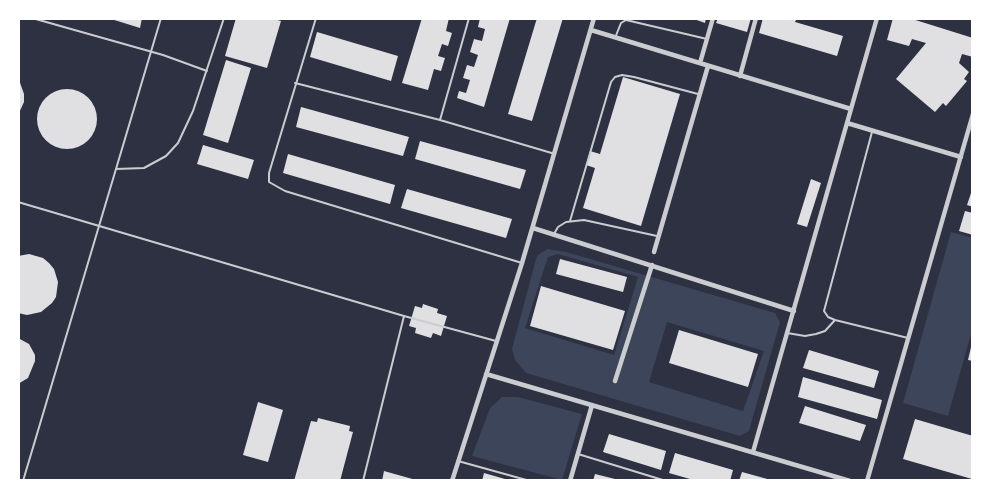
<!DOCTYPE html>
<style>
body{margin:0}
#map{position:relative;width:991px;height:499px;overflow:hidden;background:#2d3142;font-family:"Open Sans",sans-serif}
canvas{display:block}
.frame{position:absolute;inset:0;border:20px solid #fff;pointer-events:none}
</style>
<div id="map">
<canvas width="991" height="499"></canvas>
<div class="frame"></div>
</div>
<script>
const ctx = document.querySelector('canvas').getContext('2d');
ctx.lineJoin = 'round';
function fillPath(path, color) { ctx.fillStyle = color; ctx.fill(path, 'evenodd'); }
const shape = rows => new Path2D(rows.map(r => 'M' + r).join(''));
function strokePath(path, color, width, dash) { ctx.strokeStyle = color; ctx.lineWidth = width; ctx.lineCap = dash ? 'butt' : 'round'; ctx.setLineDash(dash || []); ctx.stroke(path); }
const green = shape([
 [951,232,973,238,973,327,948,416,903,403],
 [547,249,566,252,775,313,780,322,749,431,740,436,526,373,515,360,512,349,536,259,538,255],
 [558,254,638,277,614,355,525,328,548,257],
 [667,322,764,351,743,411,649,382],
 [502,397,518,397,582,414,562,480,472,456,490,408]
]);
const building = shape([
 [108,18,142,18,140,28],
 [236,18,270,18,281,21,267,68,225,56],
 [422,18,449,18,446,31,452,33,448,46,442,44,438,56,445,58,441,71,434,69,428,90,402,83],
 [480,18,510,18,484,107,457,98,459,91,466,93,470,80,463,78,467,65,474,67,478,55,470,52,474,39,482,41,485,29,478,27],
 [537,18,563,18,532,121,508,114],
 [691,18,706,18,705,23],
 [718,18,751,18,747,32,716,23],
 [763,18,797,18,795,22,843,36,837,56,759,33],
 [893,18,909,18,973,38,973,57,962,54,959,63,969,72,964,79,967,81,946,106,943,103,935,112,896,79,926,43,912,39,909,46,887,40],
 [317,32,398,56,391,81,310,57],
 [226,60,251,68,228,143,203,135],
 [18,77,24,94,24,102,18,115],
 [623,77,680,94,641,226,583,208,595,168,586,165,590,151,600,154],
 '37 119a30 30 0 1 1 60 0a30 30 0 1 1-60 0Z',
 [301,107,409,137,403,156,296,127],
 [420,141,526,170,520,189,415,159],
 [203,145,254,160,248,179,197,164],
 [288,154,395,185,390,204,283,173],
 [811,179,821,183,807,227,797,224],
 [973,187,973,207,967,205],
 [407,189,512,219,506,238,401,208],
 [965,211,973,213,973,235,959,231],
 [29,254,43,258,49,263,54,269,58,282,56,297,52,303,41,312,27,315,18,313,18,256],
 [560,259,627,277,623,292,556,274],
 [541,286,625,311,613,350,530,326],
 [423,304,438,309,437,313,447,316,441,336,433,333,431,338,415,333,416,328,409,326,415,306,422,308],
 [679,330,758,354,748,387,669,363],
 [18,338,29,344,35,355,35,361,28,378,18,384],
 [972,343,973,343,973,361,968,360],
 [809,350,879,371,874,388,803,368],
 [803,377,882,400,877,419,798,397],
 [258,402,283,410,268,462,243,455],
 [805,406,866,425,860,441,799,423],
 [318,418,350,426,349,431,353,432,340,481,294,481,311,421,317,422],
 [915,419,973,436,972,479,903,459],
 [609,434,666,451,661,470,603,452],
 [675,453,733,470,730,481,697,481,669,473],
 [384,471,416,480,416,481,382,481],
 [742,472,771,480,771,481,739,481],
 [484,473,505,479,505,481,482,481],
 [595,474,619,480,618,481,593,481]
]);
const service = shape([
 [32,18,163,55,207,71],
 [316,18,269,173,269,182,285,191,522,263],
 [615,38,621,23,626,20,707,39],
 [295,83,440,120,555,154],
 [440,120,469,18],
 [872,132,824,311,828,317,835,320,908,338],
 [116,169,144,168,166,156,178,143,193,111,224,18],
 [18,202,404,316,496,341],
 [570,221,611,82,615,77,622,75,634,77,698,94],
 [554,234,558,227,566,222,584,220,657,236],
 [787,333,805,336,816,334,825,331,835,320],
 [578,454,666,481],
 [458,461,530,481],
 [23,481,161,18],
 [363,481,404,316]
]);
const minor = shape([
 [591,30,851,109],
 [700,63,713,18],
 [740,76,756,18],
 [847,123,961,157],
 [533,228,794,311],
 [654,252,708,66],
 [486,374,850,481],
 [615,381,652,265],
 [753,452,877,18],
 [452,481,522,263,594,18],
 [570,481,592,405],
 [867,481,973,114]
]);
fillPath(green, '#3c4559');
fillPath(building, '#e0e0e3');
strokePath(service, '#caccd0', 2);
strokePath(minor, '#caccd0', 4.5);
</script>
